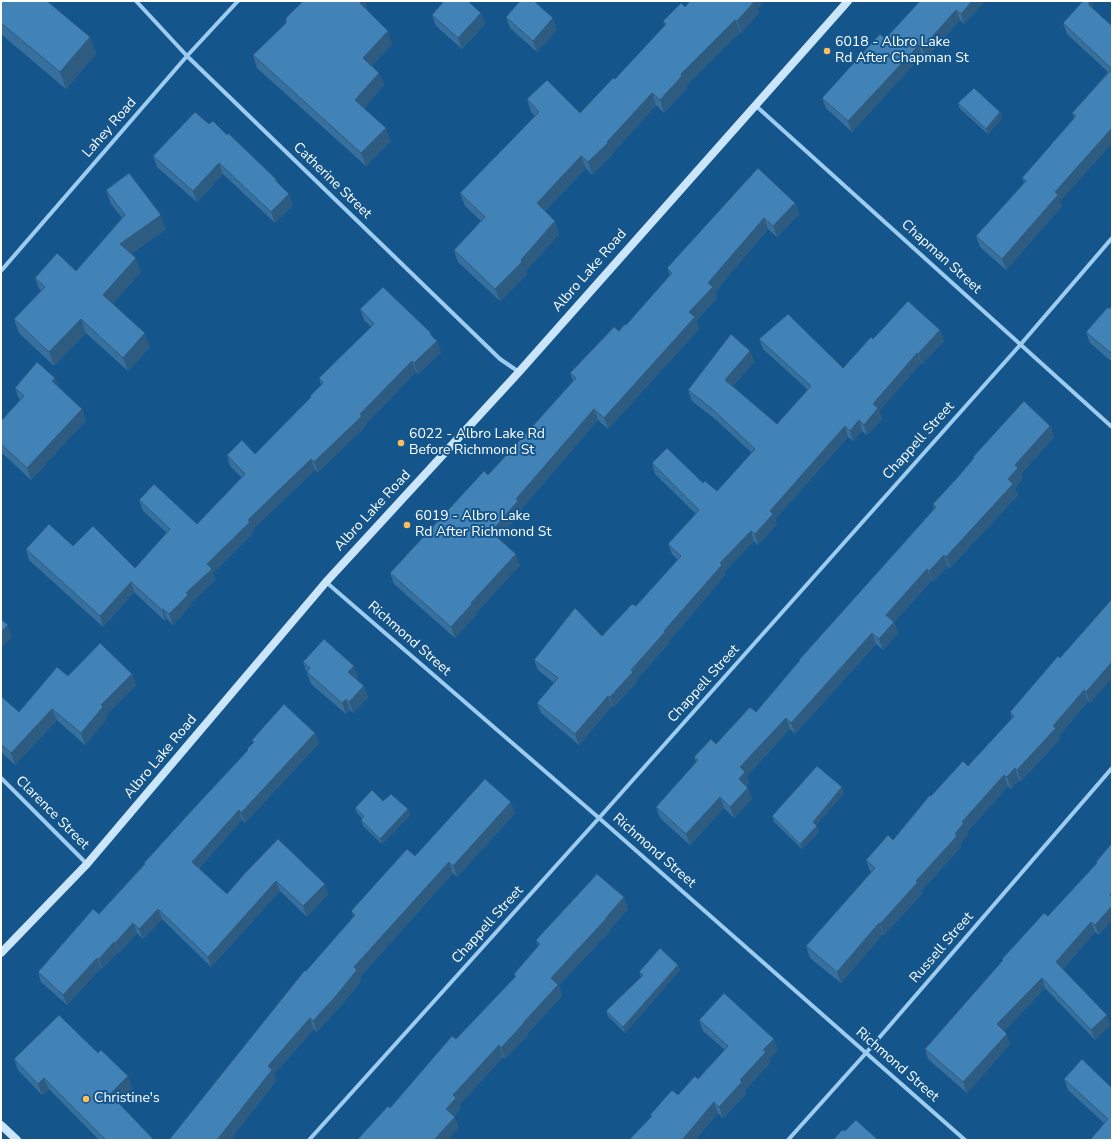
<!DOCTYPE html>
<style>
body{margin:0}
#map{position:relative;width:1113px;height:1141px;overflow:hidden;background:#14568c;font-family:"Nunito Sans",sans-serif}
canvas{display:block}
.frame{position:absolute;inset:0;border:2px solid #fff;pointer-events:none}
</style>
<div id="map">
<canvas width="1113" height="1141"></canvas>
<div class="frame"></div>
</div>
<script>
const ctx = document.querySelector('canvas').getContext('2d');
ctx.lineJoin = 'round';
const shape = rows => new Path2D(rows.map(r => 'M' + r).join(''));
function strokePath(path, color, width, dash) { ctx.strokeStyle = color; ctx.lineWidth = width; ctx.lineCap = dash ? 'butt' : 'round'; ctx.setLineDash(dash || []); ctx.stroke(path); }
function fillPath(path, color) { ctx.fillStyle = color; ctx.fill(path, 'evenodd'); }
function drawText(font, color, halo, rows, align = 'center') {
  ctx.font = font + ' "Nunito Sans",sans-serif'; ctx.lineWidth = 4; ctx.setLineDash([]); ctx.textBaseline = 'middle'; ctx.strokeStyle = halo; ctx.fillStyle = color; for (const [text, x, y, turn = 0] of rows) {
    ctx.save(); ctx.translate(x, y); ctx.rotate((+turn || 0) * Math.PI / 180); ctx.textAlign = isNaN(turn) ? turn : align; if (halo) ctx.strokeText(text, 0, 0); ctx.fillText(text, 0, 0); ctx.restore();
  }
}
const minor = shape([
 [136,1,187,56,500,359,519,372],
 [755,105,1112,427],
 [1,271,187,56,238,1],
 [326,582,599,818,965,1140],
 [1,778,87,864],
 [309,1140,599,818,1021,344,1112,238],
 [788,1140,866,1053,1112,768]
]);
const secondary = shape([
 [1,953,87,864,326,582,519,372,848,1],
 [1,1125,17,1140]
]);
const wall = shape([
 [1,1,90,37,96,54,66,89,1,34],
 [920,1,985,1,964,24,960,20,926,58,922,55,852,132,826,108,822,98,885,39],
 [365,4,367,10,392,44,372,66,379,73,384,85,364,108,391,141,366,166,257,68,253,55],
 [1093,5,1093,9,1112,26,1112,143,1060,201,1062,206,1006,270,980,247,976,236,1024,183,1022,178,1074,118,1072,113,1108,72,1067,34,1063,23],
 [685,7,758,9,759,13,741,33,740,32,686,86,687,88,664,113,656,105,612,154,612,155,592,175,586,168,545,211,555,221,559,234,526,271,527,274,500,301,458,262,454,250,481,221,465,206,460,193,535,116,531,112,527,99,580,113,615,79,665,26,663,21],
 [481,13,485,24,462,49,436,26,432,15],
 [506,17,557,29,537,52,510,28],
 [958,103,1000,112,1002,118,988,134,960,109],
 [209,124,227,135,276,179,278,183,293,205,275,223,223,174,197,202,157,167,153,156],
 [106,190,166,229,131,254,141,272,113,303,150,347,128,371,86,333,54,366,19,333,14,319,41,292,35,278,76,271,122,218,111,204],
 [795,203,799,214,777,237,768,229,715,292,717,298,696,321,699,329,608,429,598,420,521,509,522,512,499,538,520,565,475,614,476,615,455,638,394,584,390,573,488,475,573,381,570,373,626,325,670,275,667,268],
 [1112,306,1112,362,1090,343,1086,332],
 [360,309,431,333,433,337,437,341,441,352,418,374,416,372,365,425,365,427,318,472,315,470,252,530,253,533,213,573,215,580,191,603,191,605,173,625,167,619,165,621,134,592,103,627,29,560,26,549,73,546,135,568,167,533,143,511,139,500,197,524,242,478,230,466,227,455,255,454,310,398,310,396,321,385,319,378,371,327,364,320],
 [940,330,944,341,922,364,921,363,879,411,882,419,867,435,862,431,853,441,848,437,775,519,777,524,758,545,754,541,724,572,725,575,669,641,669,643,636,680,637,682,613,708,612,706,579,745,541,713,537,703,554,683,538,670,534,660,602,636,636,606,678,560,672,554,668,544,696,514,655,474,652,463,703,483,717,491,752,453,715,419,692,401,688,390,750,351,754,362,733,386,777,424,808,390,763,349,759,339,843,368,873,339],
 [55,378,58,386,82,409,86,420,31,480,1,452,1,421,20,400,19,399,15,388],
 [1050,426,1054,437,1021,474,1022,479,1015,488,1018,495,950,568,948,566,933,582,932,580,894,622,898,633,883,650,876,644,795,734,790,729,747,776,749,783,746,786,748,788,752,799,734,818,724,808,690,845,660,818,656,807,696,762,694,757,716,744,756,712,800,661,799,660,934,509,933,504,957,478,974,458,973,457],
 [1112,599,1090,703,1088,701,1059,736,1060,739,1021,781,1019,780,1011,789,1008,786,967,832,968,834,960,844,961,847,921,891,922,894,884,935,883,934,841,983,810,958,806,946,872,872,870,871,866,860,893,840,931,796,968,766,1012,719,1010,712,1060,658],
 [303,662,358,677,356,679,364,686,368,697,353,713,350,710,346,714,311,684],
 [132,674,136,685,106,715,107,718,85,745,57,720,15,765,1,752,1,698,19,712,68,676],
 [315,733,319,743,245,823,242,820,199,868,227,894,246,872,325,884,328,894,307,917,280,891,211,967,162,919,143,939,137,933,119,953,118,952,102,969,101,968,67,1005,41,982,38,972,99,914,144,864,144,863,248,751,247,749,253,743,252,740],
 [844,793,816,825,819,832,802,849,774,822,772,816],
 [383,801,408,809,410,815,382,844,363,826,361,820,362,818,357,813,355,808],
 [515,813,457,877,453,873,360,977,361,981,339,1008,317,1032,314,1029,274,1074,276,1081,230,1140,306,971,354,917,351,911,415,856],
 [1112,843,1112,920,1099,935,1095,932,1063,969,1110,1025,1095,1040,1045,988,1004,1031,1010,1044,967,1093,928,1059,925,1049,1003,961,1002,959,1048,916,1096,864,1096,862],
 [624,897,628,909,609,930,610,931,559,985,562,996,528,1033,528,1035,505,1059,503,1057,459,1105,460,1109,454,1116,459,1128,390,1108,515,977,514,974,538,946,536,940],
 [678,965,680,970,625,1033,608,1016,606,1011,641,977,639,972],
 [699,1020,778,1050,769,1059,770,1063,745,1090,746,1094,723,1118,718,1113,695,1140,629,1140,651,1117,650,1115,678,1095,698,1079,725,1050,703,1031],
 [14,1059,132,1088,117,1102,154,1140,99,1140,49,1089,42,1095,18,1070],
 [1064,1079,1112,1088,1112,1140,1104,1123,1068,1090]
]);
const shadedWall = shape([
 [360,1,368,1,365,4,368,13,360,3],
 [753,1,765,1,758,9,759,13,741,33,737,21],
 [972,1,985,1,964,24,961,14],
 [1089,1,1092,1,1093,5,1093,16,1089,5],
 [956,10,960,20,926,58,922,48],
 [481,13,485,24,462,49,458,38],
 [553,18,557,29,537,52,533,41],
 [735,20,740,32,686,86,687,88,664,113,660,100,681,74],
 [388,31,392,44,367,71,363,58],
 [90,37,96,54,66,89,60,72],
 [919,45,922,55,852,132,848,121],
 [379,73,384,85,360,113,355,100],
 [652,93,656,105,612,154,612,155,592,175,588,162,607,142],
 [1000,112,1002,118,988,134,986,129],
 [386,128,391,141,366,166,361,153],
 [1112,128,1112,143,1060,201,1062,206,1006,270,1002,259,1055,192],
 [581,156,586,168,541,215,537,203],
 [219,163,223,174,197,202,193,191],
 [289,194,293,205,275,223,271,212],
 [795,203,799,214,777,237,773,226],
 [161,215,166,229,125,258,120,244],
 [764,218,768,229,715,292,717,298,696,321,699,329,608,429,604,418,689,312,708,283],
 [555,221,559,234,526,271,527,274,500,301,495,289],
 [136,258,141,272,108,309,103,295],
 [81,319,86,333,54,366,49,352],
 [940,330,944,341,922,364,918,354],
 [145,333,150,347,128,371,123,358],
 [431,333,435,343,437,341,441,352,418,374,414,363],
 [750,351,754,362,729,391,725,380],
 [917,353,921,363,879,411,882,419,867,435,864,425,873,404],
 [412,361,416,372,365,425,365,427,318,472,314,462],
 [55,378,59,390,52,381],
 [82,409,86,420,31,480,27,468],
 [594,409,598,420,521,509,522,512,495,543,491,532,516,499],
 [859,420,862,431,853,441,850,431],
 [845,426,848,437,775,519,777,524,758,545,755,534,770,511],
 [1050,426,1054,437,1021,474,1022,479,1015,488,1018,495,950,568,946,557,1008,479,1015,465],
 [311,459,315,470,252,530,253,533,213,573,215,580,191,603,191,605,173,625,169,614,186,593,207,564,248,520],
 [751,531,754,541,724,572,725,575,669,641,669,643,636,680,637,682,613,708,610,697,720,563],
 [516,554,520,565,475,614,476,615,455,638,451,627,471,603],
 [944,555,948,566,933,582,929,571],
 [927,569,932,580,890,626,886,615],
 [131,582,134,592,103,627,100,616],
 [163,609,167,619,165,621,162,610],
 [894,622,898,633,883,650,879,639],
 [8,625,12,637,1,648,1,632],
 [872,633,876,644,795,734,791,723],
 [1112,662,1112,678,1090,703,1086,692],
 [354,666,358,677,352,683,348,672],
 [132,674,136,685,106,715,107,718,85,745,81,733,101,705],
 [364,686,368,697,353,713,349,702],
 [1084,690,1088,701,1059,736,1060,739,1021,781,1017,770],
 [608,696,612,706,579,745,575,734],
 [346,699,350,710,346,714,342,703],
 [52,709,57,720,15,765,11,753],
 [786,718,790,729,747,776,749,783,743,790,739,779,740,767],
 [315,733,319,743,245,823,241,813],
 [1015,768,1019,780,1011,789,1007,777],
 [1004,775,1008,786,967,832,968,834,960,844,961,847,921,891,922,894,884,935,880,924,955,834,962,822],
 [842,787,844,793,815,827,813,822],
 [748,788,752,799,734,818,730,807],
 [720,797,724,808,690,845,686,834],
 [511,802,515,813,457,877,453,866],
 [408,809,410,815,382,844,380,839],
 [239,810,242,820,195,872,192,862],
 [817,826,819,832,802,849,800,844],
 [449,862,453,873,360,977,361,981,339,1008,317,1032,313,1021,354,967],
 [276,881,280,891,211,967,208,957],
 [325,884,328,894,307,917,303,906],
 [624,897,628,909,609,930,610,931,559,985,562,996,528,1033,528,1035,505,1059,501,1048,523,1023,551,978,605,919],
 [1112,906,1112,920,1099,935,1095,925],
 [158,909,162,919,143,939,139,929],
 [1091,922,1095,932,1060,972,1056,962],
 [133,923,137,933,119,953,115,943],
 [879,923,883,934,841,983,837,972],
 [114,942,118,952,102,969,99,959],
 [97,958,101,968,67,1005,63,995],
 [678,965,680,970,625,1033,623,1027],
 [1042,978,1045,988,1001,1035,997,1024],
 [1107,1015,1110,1025,1095,1040,1091,1030],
 [310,1018,314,1029,274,1074,276,1081,230,1140,217,1140,268,1066],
 [1007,1034,1010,1044,967,1093,963,1082],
 [774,1039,778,1050,769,1059,770,1063,745,1090,746,1094,723,1118,719,1107,763,1050],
 [499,1045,503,1057,459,1105,460,1109,450,1120,446,1109,453,1095],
 [128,1076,132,1088,114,1105,110,1094],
 [44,1078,49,1089,42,1095,38,1084],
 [714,1102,718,1113,695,1140,682,1140],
 [455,1117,459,1128,448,1140,434,1140]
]);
const building = shape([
 [1,1,47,1,90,37,60,72,1,23,1,1],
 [303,1,362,1,360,3,388,31,363,58,379,73,355,100,386,128,361,153,253,55,286,23,286,18,303,1],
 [444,1,468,1,481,13,458,38,432,15,444,1],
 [520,1,534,1,553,18,533,41,506,17,520,1],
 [690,1,755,1,737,21,735,20,681,74,682,76,660,100,652,93,607,142,608,143,588,162,581,156,537,203,555,221,521,260,522,262,495,289,454,250,485,217,460,193,539,112,527,99,547,80,580,113,613,78,615,79,666,24,663,21,681,3,685,7,690,1],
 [920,1,972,1,961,14,956,10,922,48,919,45,848,121,822,98,880,34,885,39,920,1],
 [1083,1,1089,1,1089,5,1112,26,1112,128,1055,192,1058,195,1002,259,976,236,1026,181,1022,178,1076,116,1072,113,1112,69,1063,23,1083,1],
 [974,88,1000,112,986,129,958,103,974,88],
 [195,112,209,124,213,121,227,135,228,133,276,179,275,180,289,194,271,212,219,163,193,191,153,156,195,112],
 [758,168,795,203,773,226,764,218,708,283,713,287,689,312,695,317,604,418,594,409,516,499,518,501,491,532,516,554,471,603,472,604,451,627,390,573,484,471,488,475,523,437,576,378,570,373,614,327,619,331,625,324,626,325,672,273,667,268,758,168],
 [129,173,161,215,120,244,136,258,103,295,145,333,123,358,81,319,49,352,14,319,45,287,35,278,57,253,76,271,125,215,106,190,129,173],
 [383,287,431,333,430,334,437,341,414,363,412,361,360,414,362,416,314,462,311,459,248,520,250,522,207,564,212,569,186,593,188,595,169,614,163,609,162,610,131,582,100,616,26,549,49,524,73,546,93,526,135,568,170,529,139,500,154,484,197,524,245,474,227,455,242,440,255,454,311,397,310,396,323,383,319,378,374,324,360,309,383,287],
 [908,301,940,330,918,354,917,353,873,404,878,408,864,425,859,420,850,431,845,426,770,511,773,514,755,534,751,531,720,563,722,565,664,631,665,632,631,670,633,672,610,697,608,696,575,734,537,703,558,678,534,660,575,608,602,636,632,604,636,606,681,556,668,544,699,510,652,463,667,448,703,483,705,481,717,491,755,449,711,408,688,390,731,334,750,351,725,380,777,424,811,386,759,339,788,314,843,368,871,337,873,339,908,301],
 [1112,306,1112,354,1086,332,1108,307,1109,309,1112,306],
 [37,362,55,378,52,381,82,409,27,468,1,444,1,421,24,396,15,388,37,362],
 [1024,401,1050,426,1015,465,1018,468,1008,479,1013,484,946,557,944,555,929,571,927,569,886,615,894,622,879,639,872,633,791,723,786,718,740,767,745,772,739,779,748,788,730,807,720,797,686,834,656,807,698,760,694,757,711,739,716,744,750,707,756,712,800,660,799,660,936,507,933,504,957,478,974,458,973,457,1024,401],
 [1112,599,1112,662,1086,692,1084,690,1053,726,1056,728,1017,770,1015,768,1007,777,1004,775,962,822,964,823,955,834,957,836,916,881,918,882,880,924,879,923,837,972,806,946,875,868,866,860,888,835,893,840,930,795,931,796,963,761,968,766,1014,716,1010,712,1058,656,1060,658,1112,599],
 [1,619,8,625,1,632,1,619],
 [324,639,354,666,348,672,364,686,349,702,346,699,342,703,307,672,310,668,303,662,324,639],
 [100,643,132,674,101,705,103,707,81,733,52,709,11,753,1,744,1,698,2,697,19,712,57,667,68,676,100,643],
 [284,704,315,733,241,813,239,810,192,862,227,894,246,872,278,839,325,884,303,906,276,881,208,957,158,909,139,929,133,923,115,943,114,942,99,959,97,958,63,995,38,972,93,909,99,914,145,864,144,863,194,808,248,750,247,749,254,742,252,740,284,704],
 [817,766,842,787,813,822,817,826,800,844,772,816,817,766],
 [485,779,511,802,453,866,449,862,354,967,357,970,335,997,313,1021,310,1018,268,1066,272,1070,217,1140,169,1140,305,970,306,971,355,915,351,911,407,849,415,856,485,779],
 [372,790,383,801,391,794,408,809,380,839,361,820,364,816,355,808,372,790],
 [1112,843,1112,892,1110,895,1112,897,1112,906,1095,925,1091,922,1056,962,1107,1015,1091,1030,1042,978,997,1024,1007,1034,963,1082,925,1049,1003,960,1002,959,1044,913,1048,916,1097,863,1096,862,1112,843],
 [597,874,624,897,605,919,606,919,551,978,558,985,523,1023,524,1023,501,1048,499,1045,453,1095,456,1098,446,1109,455,1117,434,1140,357,1140,388,1106,390,1108,452,1036,456,1039,516,976,514,974,540,944,536,940,597,874],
 [660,948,678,965,623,1027,606,1011,643,975,639,972,660,948],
 [724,993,774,1039,763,1050,766,1052,740,1080,742,1082,719,1107,714,1102,682,1140,629,1140,652,1116,650,1115,672,1090,678,1095,695,1076,698,1079,728,1046,699,1020,724,993],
 [59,1015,98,1053,101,1050,128,1076,110,1094,154,1140,106,1140,44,1078,38,1084,14,1059,59,1015],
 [1082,1059,1112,1088,1112,1140,1090,1140,1108,1119,1064,1079,1082,1059],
 [856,1120,878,1140,833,1140,842,1130,845,1131,856,1120]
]);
const markers = [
 [827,51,4,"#ffbe5c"],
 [401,443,4,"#ffbe5c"],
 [407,525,4,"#ffbe5c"],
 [86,1099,4,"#ffbe5c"]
];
const poiNames = [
 ["6018 - Albro Lake",835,43],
 ["Rd After Chapman St",835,59],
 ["6022 - Albro Lake Rd",409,435],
 ["Before Richmond St",409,451],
 ["6019 - Albro Lake",415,517],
 ["Rd After Richmond St",415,533],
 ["Christine's",94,1099]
];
const streetNames = [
 ["Lahey Road",110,128,-49],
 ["Catherine Street",332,181,44],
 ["Chapman Street",941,257,42],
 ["Albro Lake Road",590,271,-49],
 ["Chappell Street",919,441,-48],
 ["Albro Lake Road",373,511,-47],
 ["Richmond Street",409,639,41],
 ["Chappell Street",704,684,-48],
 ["Albro Lake Road",161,757,-50],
 ["Clarence Street",52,813,45],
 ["Richmond Street",654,851,41],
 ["Chappell Street",488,925,-48],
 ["Russell Street",942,948,-49],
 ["Richmond Street",897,1065,41]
];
strokePath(minor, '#9dccf0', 4);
strokePath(secondary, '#cbe5fb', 8);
fillPath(wall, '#38709d');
fillPath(shadedWall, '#2e5b80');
fillPath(building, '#4182b7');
strokePath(building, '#2e5b80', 1);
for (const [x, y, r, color] of markers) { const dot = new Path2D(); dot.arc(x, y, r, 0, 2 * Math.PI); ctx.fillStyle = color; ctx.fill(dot); strokePath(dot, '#14568c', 1.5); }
drawText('14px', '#fff', '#14568c', poiNames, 'left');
drawText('14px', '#fff', '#14568c', streetNames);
</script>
